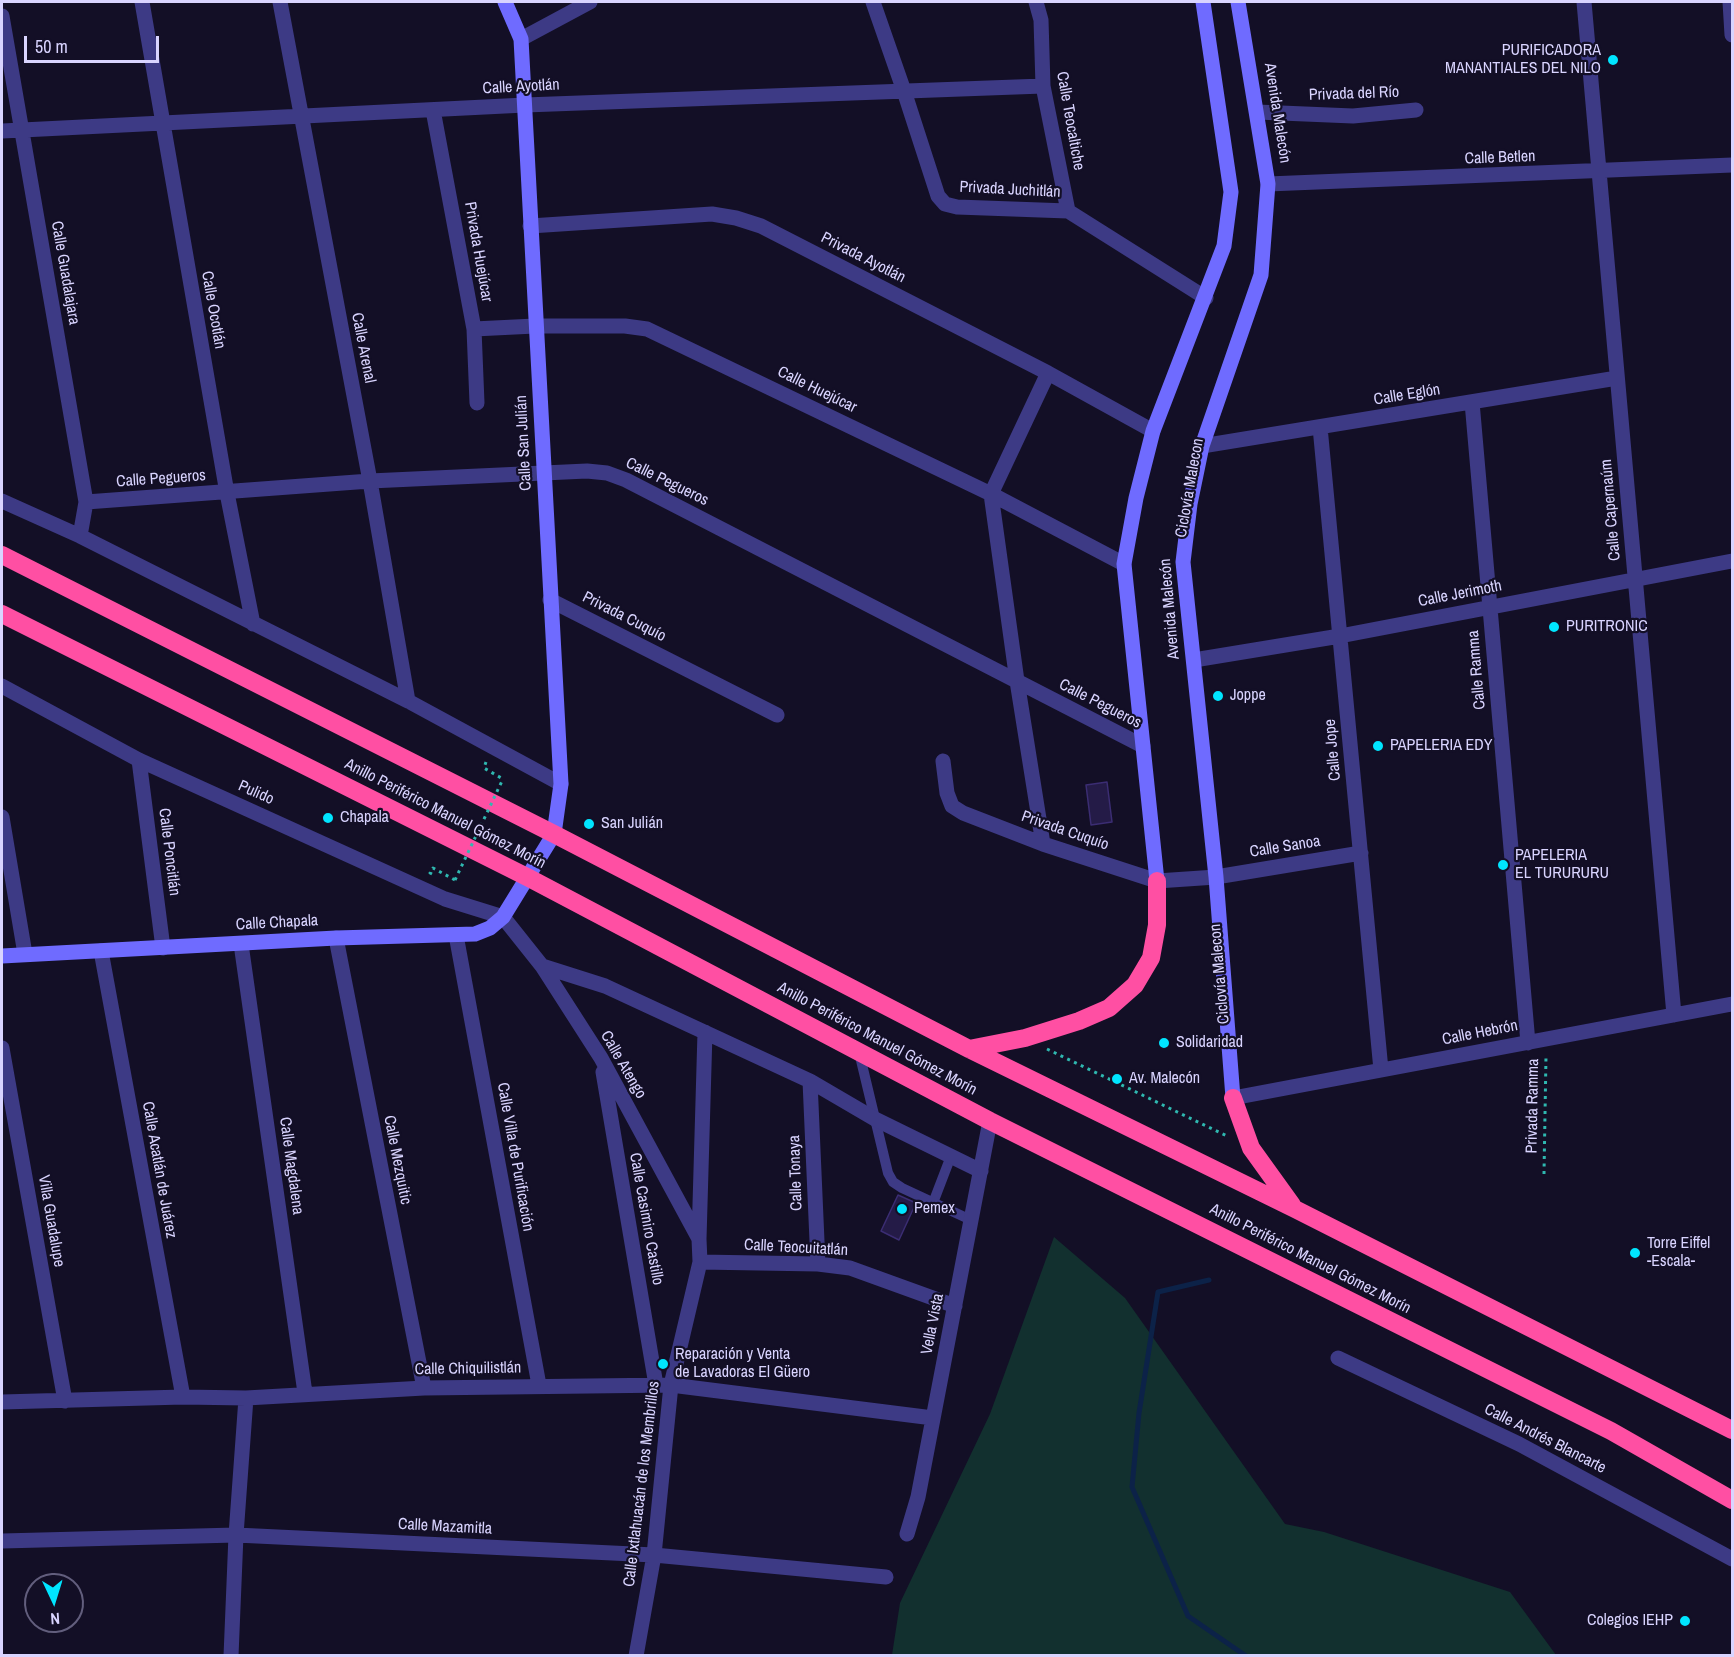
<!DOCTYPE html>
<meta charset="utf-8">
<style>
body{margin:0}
#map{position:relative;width:1734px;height:1657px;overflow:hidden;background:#130f26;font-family:"Archivo Narrow",sans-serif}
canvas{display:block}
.frame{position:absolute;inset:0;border:3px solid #d9d4ff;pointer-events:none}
.north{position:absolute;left:24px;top:1573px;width:60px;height:60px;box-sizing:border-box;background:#130f26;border:2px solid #625e7d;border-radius:50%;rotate:176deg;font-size:16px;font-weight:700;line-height:24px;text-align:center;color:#d9d4ff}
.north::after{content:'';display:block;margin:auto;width:21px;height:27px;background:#00e5ff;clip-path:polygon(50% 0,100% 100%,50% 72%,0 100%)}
.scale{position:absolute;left:24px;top:36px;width:135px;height:27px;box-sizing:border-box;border:3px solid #d9d4ff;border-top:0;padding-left:8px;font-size:18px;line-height:21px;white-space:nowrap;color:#d9d4ff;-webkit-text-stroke:4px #130f26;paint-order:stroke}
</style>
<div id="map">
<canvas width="1734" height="1657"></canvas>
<div class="frame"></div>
<div class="north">N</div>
<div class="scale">50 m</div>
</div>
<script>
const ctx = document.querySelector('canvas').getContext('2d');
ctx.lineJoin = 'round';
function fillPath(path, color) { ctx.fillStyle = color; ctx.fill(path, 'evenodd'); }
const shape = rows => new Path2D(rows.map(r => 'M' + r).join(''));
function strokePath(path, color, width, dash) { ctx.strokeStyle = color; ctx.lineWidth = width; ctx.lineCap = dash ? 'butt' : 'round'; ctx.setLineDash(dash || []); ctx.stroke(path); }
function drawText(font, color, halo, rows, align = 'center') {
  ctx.font = font + ' "Archivo Narrow",sans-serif'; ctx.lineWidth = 4.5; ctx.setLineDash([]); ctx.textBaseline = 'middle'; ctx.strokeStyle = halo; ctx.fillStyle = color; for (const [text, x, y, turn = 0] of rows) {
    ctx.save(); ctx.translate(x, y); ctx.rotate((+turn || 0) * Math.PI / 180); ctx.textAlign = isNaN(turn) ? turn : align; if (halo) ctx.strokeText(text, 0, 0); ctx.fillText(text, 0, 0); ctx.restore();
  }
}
const green = shape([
 [1054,1237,1125,1298,1285,1524,1324,1532,1510,1592,1556,1655,892,1655,900,1603,990,1414]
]);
const stream = shape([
 [1209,1280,1158,1292,1139,1413,1132,1487,1188,1616,1246,1656]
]);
const building = shape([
 [1107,782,1112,822,1091,825,1086,785,1107,782],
 [898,1195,916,1203,899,1240,881,1231,898,1195]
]);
const path = shape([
 [486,762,484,768,503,779],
 [432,874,430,873,433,868,455,880],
 [1047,1049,1227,1136],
 [1544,1174,1546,1056]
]);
const lane = shape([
 [859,1052,888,1173,893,1182,902,1188,971,1220],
 [933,1203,951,1156]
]);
const street = shape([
 [142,2,227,493,253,624],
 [280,2,370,481,408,701],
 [873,2,904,91,938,196,945,204,957,207,1068,211,1206,298],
 [1036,2,1041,20,1043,86,1068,211],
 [1584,2,1674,1015],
 [1730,2,1732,35],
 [2,16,86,502,80,536],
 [521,39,590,2],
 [433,110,474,329,477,403],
 [1257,112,1353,116,1416,110],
 [2,131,525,105,1043,86],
 [1268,184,1732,165],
 [530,226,712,214,736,218,761,226,1048,373,1153,431],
 [474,329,535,326,625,326,647,329,991,494,1124,564],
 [1472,402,1528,1043],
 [1320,427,1381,1070],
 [1202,446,1617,378],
 [2,501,80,536,408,701,561,784],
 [86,502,370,481,587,471,607,473,626,480,1143,746],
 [550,600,777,715],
 [1194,660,1340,636,1732,561],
 [2,686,139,760,445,899,503,917,542,966,601,1058,699,1239],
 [139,760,163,948],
 [943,761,947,793,952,806,963,813,1043,844,1157,881,1216,877,1361,853],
 [2,817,25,954],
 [1043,844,1017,681,991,494,1048,373],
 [456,935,539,1385],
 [336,938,424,1388],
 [241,944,305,1393],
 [101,951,183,1397],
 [542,966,605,986,810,1081,875,1119,981,1171],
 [2,1048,65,1401],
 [603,1072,656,1385],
 [810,1081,818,1264],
 [1233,1098,1732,1004],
 [700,1262,818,1264,850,1268,955,1306],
 [1338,1358,1519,1444,1732,1559],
 [2,1402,183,1397,246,1398,424,1388,671,1385,933,1418],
 [907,1534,918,1497,990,1121],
 [2,1541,236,1535,654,1555,886,1577],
 [231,1656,236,1535,246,1398],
 [636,1656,654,1555,671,1385,700,1262,699,1239,705,1032]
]);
const secondary = shape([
 [1157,881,1124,564,1136,498,1153,431,1224,246,1231,192,1203,2],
 [2,956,336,938,475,934,490,928,503,917,554,834,561,784,521,39,505,2],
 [1233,1098,1216,877,1183,562,1190,504,1202,446,1261,275,1268,184,1238,2]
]);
const highway = shape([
 [2,555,554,834,969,1049,1295,1209,1732,1430],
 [2,614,529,878,990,1121,1611,1431,1732,1500],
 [969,1049,1025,1038,1079,1021,1109,1008,1135,985,1151,958,1157,925,1157,881],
 [1233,1098,1251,1148,1292,1205]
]);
const pathBridge = shape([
 [455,880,503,779]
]);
const markers = [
 [1613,60,6,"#00e5ff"],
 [1554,627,6,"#00e5ff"],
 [1218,696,6,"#00e5ff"],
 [1378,746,6,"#00e5ff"],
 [328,818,6,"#00e5ff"],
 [589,824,6,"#00e5ff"],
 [1503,865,6,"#00e5ff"],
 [1164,1043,6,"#00e5ff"],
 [1117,1079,6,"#00e5ff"],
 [902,1209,6,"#00e5ff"],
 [1635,1253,6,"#00e5ff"],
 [663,1364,6,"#00e5ff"],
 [1685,1621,6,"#00e5ff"]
];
const poiNames = [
 ["PURIFICADORA",1601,51,"right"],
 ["MANANTIALES DEL NILO",1601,69,"right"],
 ["PURITRONIC",1566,627],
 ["Joppe",1230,696],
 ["PAPELERIA EDY",1390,746],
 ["Chapala",340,818],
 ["San Julián",601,824],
 ["PAPELERIA",1515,856],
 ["EL TURURURU",1515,874],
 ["Solidaridad",1176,1043],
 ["Av. Malecón",1129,1079],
 ["Pemex",914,1209],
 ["Torre Eiffel",1647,1244],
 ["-Escala-",1647,1262],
 ["Reparación y Venta",675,1355],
 ["de Lavadoras El Güero",675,1373],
 ["Colegios IEHP",1673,1621,"right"]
];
const streetNames = [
 ["Calle Ayotlán",521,87,-3],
 ["Privada del Río",1354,94,-2],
 ["Avenida Malecón",1277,113,81],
 ["Calle Teocaltiche",1070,121,80],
 ["Calle Betlen",1500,158,-2],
 ["Privada Juchitlán",1010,190,3],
 ["Privada Huejúcar",478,252,80],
 ["Privada Ayotlán",863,258,27],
 ["Calle Guadalajara",65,273,80],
 ["Calle Ocotlán",213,310,80],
 ["Calle Arenal",363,348,79],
 ["Calle Huejúcar",817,390,26],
 ["Calle Eglón",1407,395,-9],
 ["Calle San Julián",524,443,-93],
 ["Calle Pegueros",161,479,-4],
 ["Calle Pegueros",667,482,26],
 ["Ciclovía Malecon",1190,488,-80],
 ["Calle Capernaúm",1611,510,-95],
 ["Calle Jerimoth",1460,594,-11],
 ["Avenida Malecón",1170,609,-95],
 ["Privada Cuquío",624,617,27],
 ["Calle Ramma",1477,670,-95],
 ["Calle Pegueros",1100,704,27],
 ["Calle Jope",1333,750,-95],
 ["Pulido",256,793,24],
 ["Anillo Periférico Manuel Gómez Morín",445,814,27],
 ["Privada Cuquío",1065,831,19],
 ["Calle Sanoa",1285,847,-9],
 ["Calle Poncitlán",169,852,83],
 ["Calle Chapala",277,923,-3],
 ["Ciclovía Malecon",1220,974,-95],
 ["Calle Hebrón",1480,1033,-11],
 ["Anillo Periférico Manuel Gómez Morín",877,1039,28],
 ["Calle Atengo",623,1065,60],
 ["Privada Ramma",1533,1106,-89],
 ["Calle Villa de Purificación",515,1157,80],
 ["Calle Mezquitic",397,1160,79],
 ["Calle Magdalena",291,1166,82],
 ["Calle Acatlán de Juárez",159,1170,80],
 ["Calle Tonaya",796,1173,-92],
 ["Calle Casimiro Castillo",646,1219,80],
 ["Villa Guadalupe",51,1221,80],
 ["Calle Teocuitatlán",796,1248,3],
 ["Anillo Periférico Manuel Gómez Morín",1310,1259,27],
 ["Vella Vista",933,1324,-79],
 ["Calle Chiquilistlán",468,1369,-1],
 ["Calle Andrés Blancarte",1545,1439,27],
 ["Calle Ixtlahuacán de los Membrillos",642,1484,-83],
 ["Calle Mazamitla",445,1527,3]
];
fillPath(green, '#12302f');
strokePath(stream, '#0c2248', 5);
fillPath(building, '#241b47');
strokePath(building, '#3b2d73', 1.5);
strokePath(path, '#2fb8b0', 3, [3, 4.5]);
strokePath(lane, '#3d3a85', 10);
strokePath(street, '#3d3a85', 15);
strokePath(secondary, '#6f6bff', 15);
strokePath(highway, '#ff4fa3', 18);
strokePath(pathBridge, '#2fb8b0', 3, [3, 4.5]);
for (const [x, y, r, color] of markers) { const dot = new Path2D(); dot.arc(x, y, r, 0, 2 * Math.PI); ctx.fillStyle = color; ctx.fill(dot); strokePath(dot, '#130f26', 2); }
drawText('16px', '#d9d4ff', '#130f26', poiNames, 'left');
drawText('16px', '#d9d4ff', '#130f26', streetNames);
</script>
